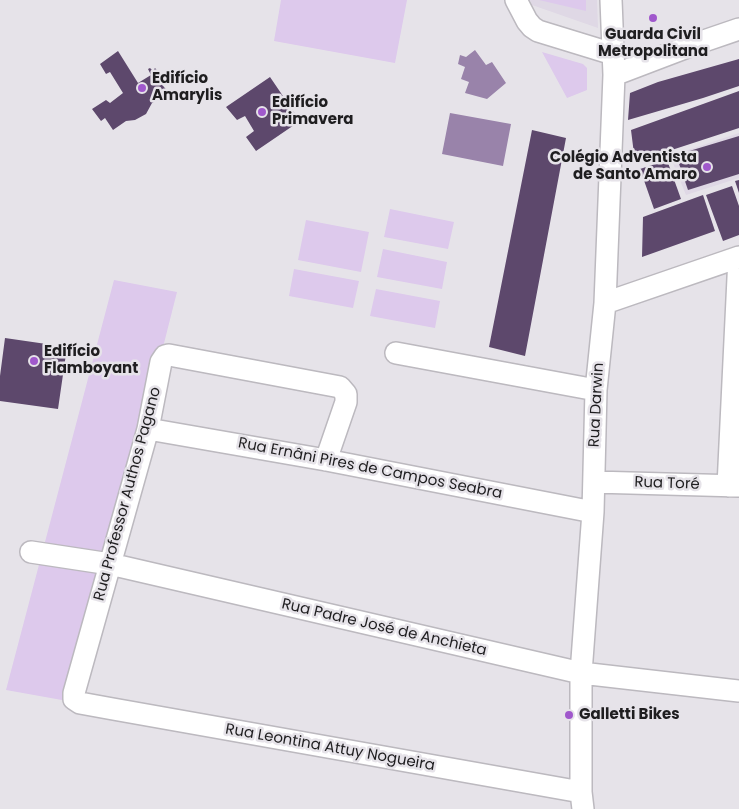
<!DOCTYPE html>
<meta charset="utf-8">
<style>
body{margin:0}
canvas{display:block;background:#e6e3e9}
</style>
<canvas width="739" height="809"></canvas>
<script>
const ctx = document.querySelector('canvas').getContext('2d');
ctx.lineJoin = 'round';
function fillPath(path, color) { ctx.fillStyle = color; ctx.fill(path, 'evenodd'); }
const shape = rows => new Path2D(rows.map(r => 'M' + r).join(''));
function strokePath(path, color, width, dash) { ctx.strokeStyle = color; ctx.lineWidth = width; ctx.lineCap = dash ? 'butt' : 'round'; ctx.setLineDash(dash || []); ctx.stroke(path); }
function drawText(font, color, halo, rows, align = 'center') {
  ctx.font = font + ' Poppins,sans-serif'; ctx.lineWidth = 5; ctx.setLineDash([]); ctx.textBaseline = 'middle'; ctx.strokeStyle = halo; ctx.fillStyle = color; for (const [text, x, y, turn = 0] of rows) {
    ctx.save(); ctx.translate(x, y); ctx.rotate((+turn || 0) * Math.PI / 180); ctx.textAlign = isNaN(turn) ? turn : align; if (halo) ctx.strokeText(text, 0, 0); ctx.fillText(text, 0, 0); ctx.restore();
  }
}
const built = shape([
 [530,0,597,0,598,28,532,5],
 [739,133,739,178,686,195,670,156]
]);
const green = shape([
 [281,0,407,0,395,63,274,41],
 [539,0,586,0,586,11],
 [542,52,583,64,587,68,587,90,567,98],
 [390,209,454,222,448,249,384,237],
 [306,220,369,232,361,272,298,260],
 [383,249,447,262,442,289,377,277],
 [294,269,359,281,353,308,289,296],
 [114,280,177,292,73,702,6,690],
 [376,289,440,301,435,328,370,316]
]);
const water = shape([
 [475,50,486,65,492,62,506,83,487,99,465,93,469,82,461,79,465,67,458,64,460,55,466,57],
 [450,113,511,124,503,166,442,154]
]);
const building = shape([
 [118,51,138,83,151,75,148,69,150,68,153,71,155,68,160,74,162,73,164,78,159,81,169,93,152,103,146,114,135,120,126,121,113,130,105,118,101,121,92,109,106,100,110,103,123,93,110,72,106,74,100,64],
 [739,59,739,86,703,98,628,120,630,93,658,82],
 [270,77,300,121,256,151,246,137,254,131,245,116,237,120,226,107],
 [739,91,739,128,635,162,631,130],
 [532,130,566,138,525,356,489,347],
 [739,136,739,174,688,190,676,155],
 [667,160,681,199,654,209,640,169],
 [739,180,739,193,735,181],
 [732,186,739,206,739,235,723,241,706,195],
 [703,195,715,231,642,257,643,217],
 [5,338,67,347,58,409,0,401,0,376]
]);
const minor = shape([
 [516,0,527,21,532,27,538,31,613,54],
 [614,75,698,43,739,29],
 [605,303,739,257],
 [396,353,596,390],
 [148,429,326,460,593,512],
 [326,460,346,402,346,394,340,387,169,355,165,356,161,362,148,429,74,693,74,699,80,703,113,709,581,792],
 [594,482,739,486],
 [728,486,739,257],
 [31,552,110,564,581,673,739,691],
 [583,809,581,792,581,673,593,512,596,390,605,303,614,75,611,0]
]);
const markers = [
 [653,18,5,"#a058cc"],
 [142,88,5,"#a058cc"],
 [262,112,5,"#a058cc"],
 [707,167,5,"#a058cc"],
 [34,361,5,"#a058cc"],
 [569,715,5,"#a058cc"]
];
const poiNames = [
 ["Guarda Civil",653,35,"center"],
 ["Metropolitana",653,52,"center"],
 ["Edifício",152,79],
 ["Amarylis",152,96],
 ["Edifício",272,103],
 ["Primavera",272,120],
 ["Colégio Adventista",697,158,"right"],
 ["de Santo Amaro",697,175,"right"],
 ["Edifício",44,352],
 ["Flamboyant",44,369],
 ["Galletti Bikes",579,715]
];
const streetNames = [
 ["Rua Darwin",597,405,-87],
 ["Rua Ernâni Pires de Campos Seabra",370,469,11],
 ["Rua Toré",667,484,2],
 ["Rua Professor Authos Pagano",128,494,-75],
 ["Rua Padre José de Anchieta",384,628,13],
 ["Rua Leontina Attuy Nogueira",330,748,10]
];
fillPath(built, '#dfd8e5');
fillPath(green, '#ddc9ec');
fillPath(water, '#9983aa');
fillPath(building, '#5d486c');
strokePath(minor, '#bcb9bf', 24);
strokePath(minor, '#fff', 21);
for (const [x, y, r, color] of markers) { const dot = new Path2D(); dot.arc(x, y, r, 0, 2 * Math.PI); ctx.fillStyle = color; ctx.fill(dot); strokePath(dot, '#e6e3e9', 2); }
drawText('bold 15px', '#1f1e20', '#e6e3e9', poiNames, 'left');
drawText('15px', '#1f1e20', '#e6e3e9', streetNames);
</script>
